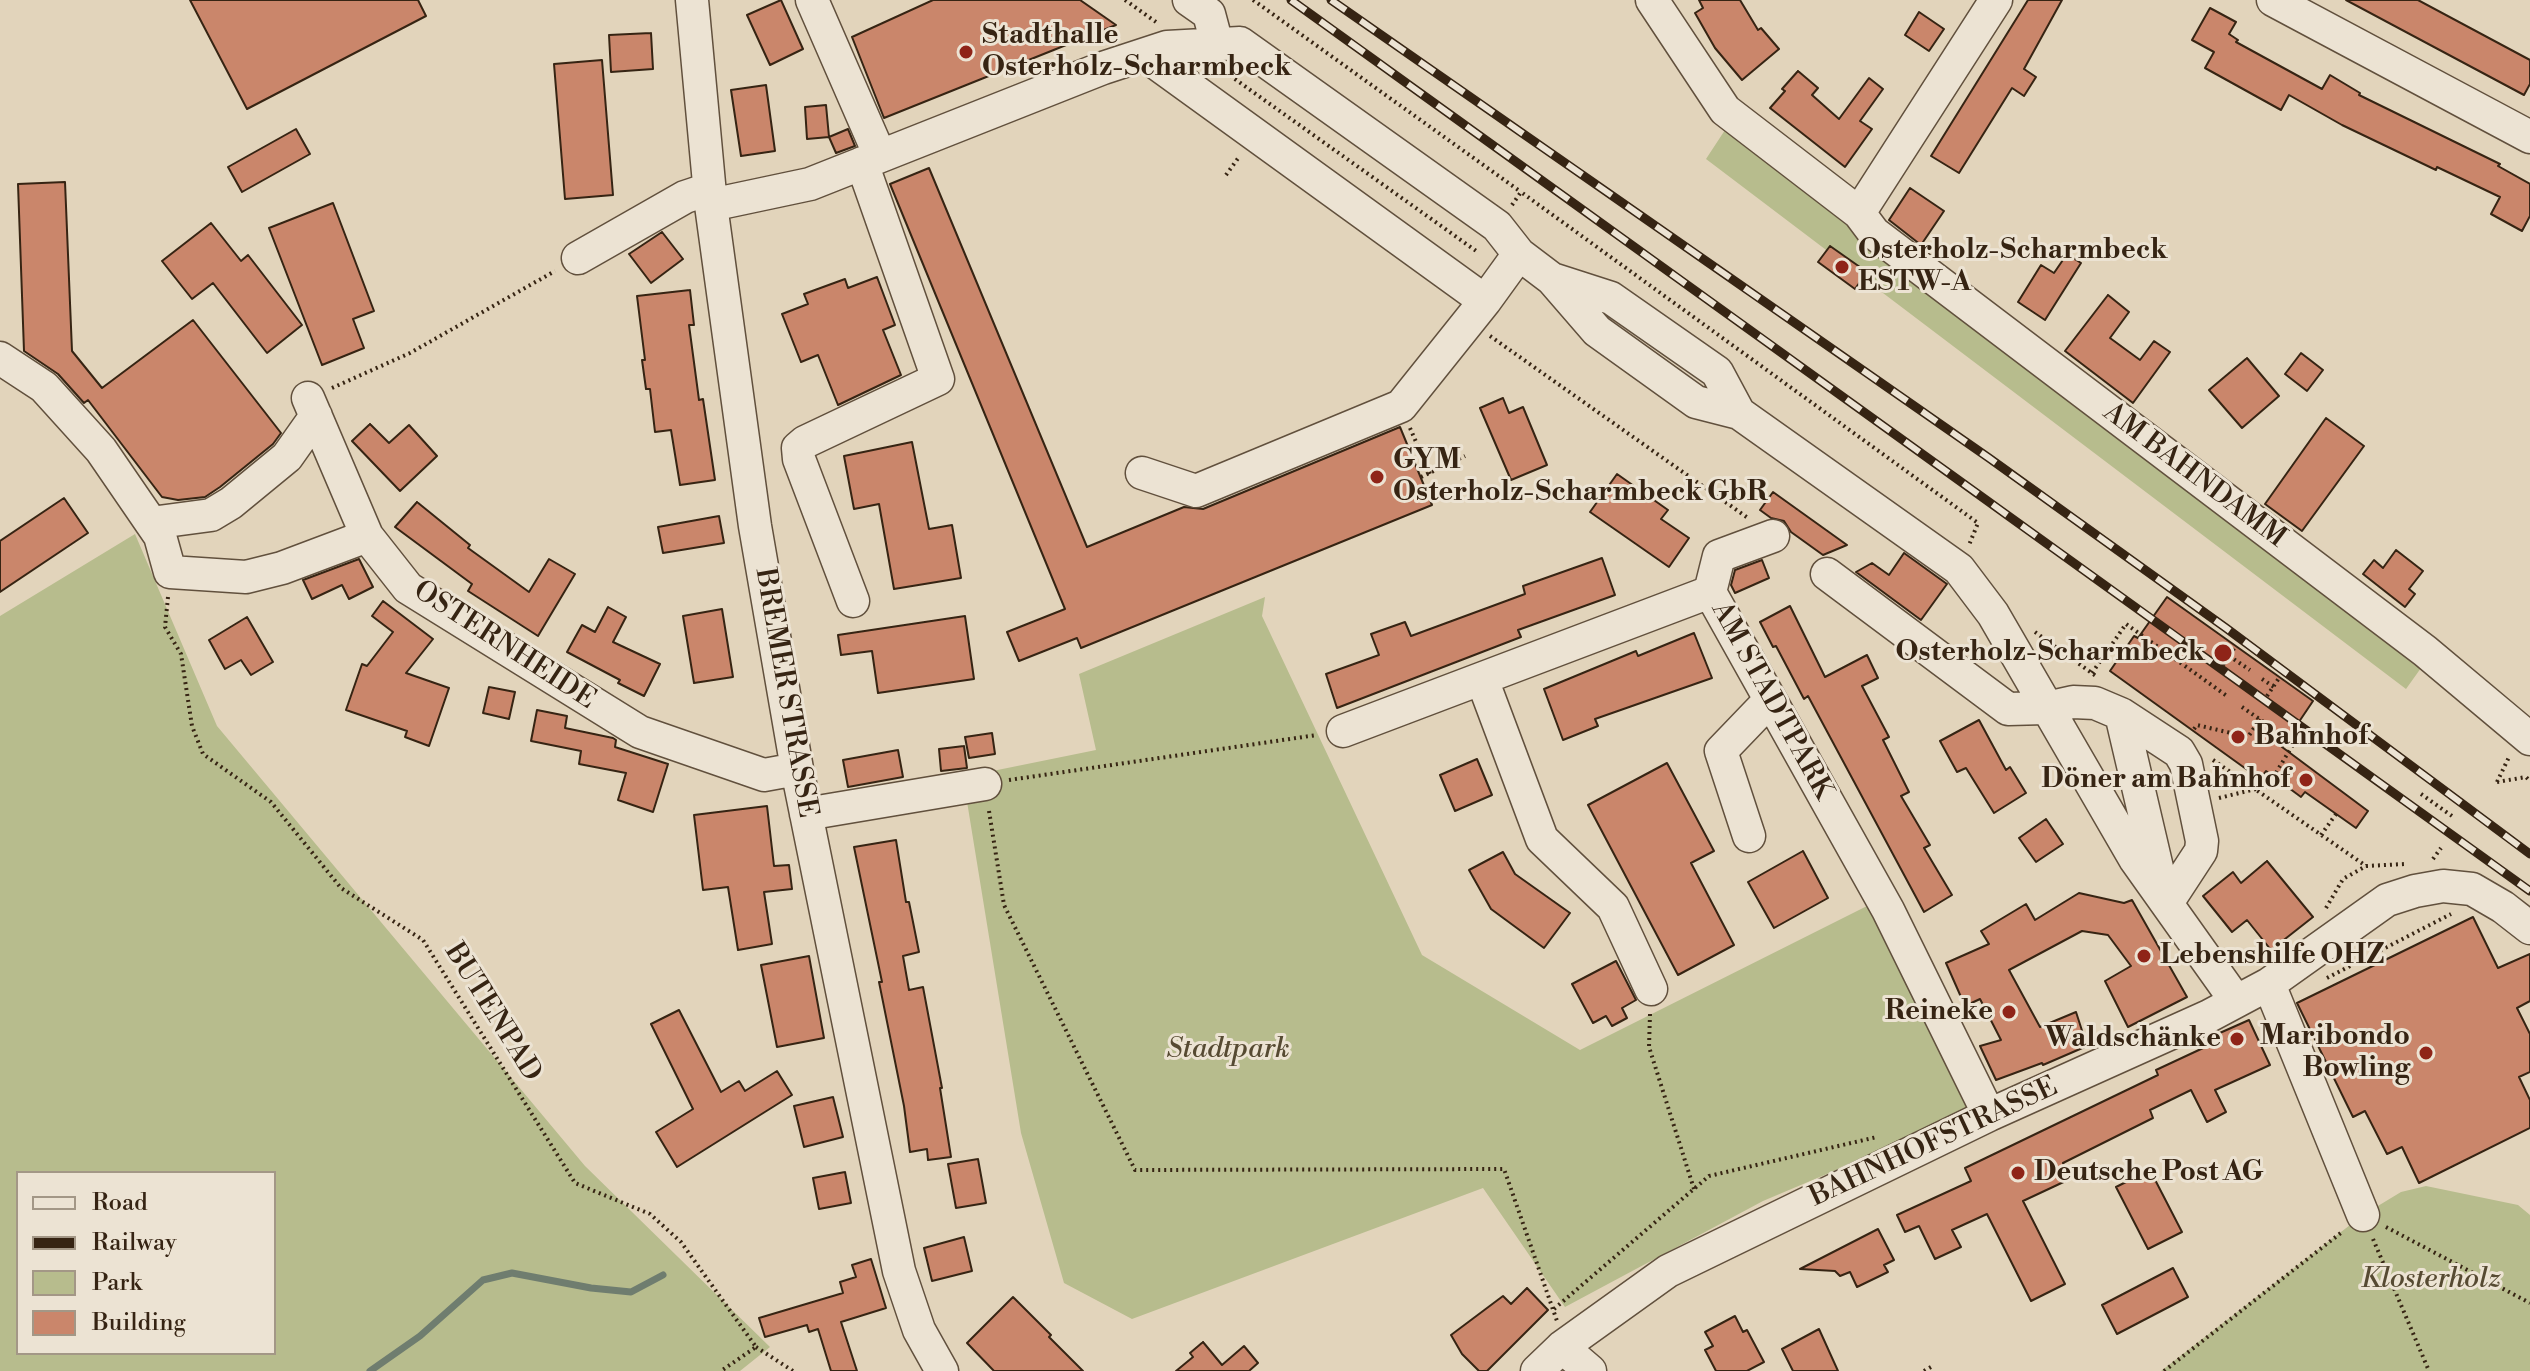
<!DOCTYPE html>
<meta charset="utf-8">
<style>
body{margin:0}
#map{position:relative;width:2530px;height:1371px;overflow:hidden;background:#e2d4bb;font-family:"Libre Bodoni",serif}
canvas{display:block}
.legend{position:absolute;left:16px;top:1171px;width:260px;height:184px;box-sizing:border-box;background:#ece3d3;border:2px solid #a39786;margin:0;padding:10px 14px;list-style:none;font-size:24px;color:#362413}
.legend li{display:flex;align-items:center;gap:16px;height:40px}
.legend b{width:40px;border:2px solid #a39786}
</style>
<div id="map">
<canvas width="2530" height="1371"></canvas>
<ul class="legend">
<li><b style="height:10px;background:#ece3d3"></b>Road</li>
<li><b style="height:10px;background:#362413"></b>Railway</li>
<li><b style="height:22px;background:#b7bc8d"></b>Park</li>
<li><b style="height:22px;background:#ca866b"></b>Building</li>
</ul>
</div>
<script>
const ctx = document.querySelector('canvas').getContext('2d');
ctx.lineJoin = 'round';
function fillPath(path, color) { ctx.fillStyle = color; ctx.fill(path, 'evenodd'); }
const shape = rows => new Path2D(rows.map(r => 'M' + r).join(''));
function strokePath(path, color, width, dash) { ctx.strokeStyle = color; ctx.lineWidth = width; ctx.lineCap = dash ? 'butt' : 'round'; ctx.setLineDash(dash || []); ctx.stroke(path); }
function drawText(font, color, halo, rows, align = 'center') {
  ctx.font = font + ' "Libre Bodoni",serif'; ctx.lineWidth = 6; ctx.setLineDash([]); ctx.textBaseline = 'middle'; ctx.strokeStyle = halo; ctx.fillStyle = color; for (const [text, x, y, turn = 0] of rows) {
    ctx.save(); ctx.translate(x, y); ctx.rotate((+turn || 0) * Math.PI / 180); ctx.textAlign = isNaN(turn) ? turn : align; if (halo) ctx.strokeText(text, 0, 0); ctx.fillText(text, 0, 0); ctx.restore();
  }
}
const green = shape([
 [1725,130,2421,668,2406,689,1706,159],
 [135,534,217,726,585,1166,770,1347,740,1371,0,1371,0,616],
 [18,1173,274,1173,274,1353,18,1353],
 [1265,597,1262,616,1422,955,1580,1050,1873,903,1978,1110,1763,1201,1565,1307,1483,1188,1132,1319,1064,1283,1021,1133,963,777,1096,750,1079,674],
 [2426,1186,2518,1205,2530,1215,2530,1371,2161,1371,2363,1215,2401,1192]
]);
const stream = shape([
 [370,1371,420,1336,483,1280,512,1273,591,1288,631,1292,663,1275]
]);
const building = shape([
 [190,0,418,0,426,16,247,109,190,0],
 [781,0,803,49,770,65,747,15,781,0],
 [933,0,1080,0,1116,25,884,118,852,37,933,0],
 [1699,0,1740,0,1758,30,1761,28,1779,49,1742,80,1715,48,1695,13,1703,8,1699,0],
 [2028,0,2062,0,2024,69,2036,77,2024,96,2012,88,1959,173,1931,156,2028,0],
 [2346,0,2418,0,2530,60,2530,84,2524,95,2346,0],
 [2210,8,2236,22,2229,34,2238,40,2236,42,2322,89,2330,75,2360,93,2359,95,2500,164,2498,166,2530,184,2530,216,2522,231,2491,214,2500,197,2437,167,2436,170,2342,125,2289,95,2281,110,2205,68,2214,52,2192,40,2210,8],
 [1919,12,1944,29,1929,51,1905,35,1919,12],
 [651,33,653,69,611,72,609,35,651,33],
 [602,60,613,195,565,199,554,64,602,60],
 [1798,71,1818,88,1812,95,1839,119,1869,78,1883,89,1860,121,1872,129,1845,167,1770,108,1785,91,1782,89,1798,71],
 [766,85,775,151,741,156,731,90,766,85],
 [826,105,829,137,807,139,805,107,826,105],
 [296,129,310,154,242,192,228,167,296,129],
 [848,129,855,146,836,153,829,137,848,129],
 [929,168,1087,547,1184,507,1203,509,1400,427,1432,505,1081,648,1077,638,1019,661,1007,632,1065,609,890,184,929,168],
 [65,182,72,351,102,388,193,320,281,433,273,444,220,487,205,497,178,500,162,497,88,400,84,403,58,374,24,351,18,184,65,182],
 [1910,188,1944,211,1921,245,1889,220,1910,188],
 [333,203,374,311,353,319,364,348,322,365,269,228,333,203],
 [211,223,241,261,248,255,302,325,267,353,213,283,192,299,162,261,211,223],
 [662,232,683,259,651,283,629,254,662,232],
 [1830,246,1867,272,1855,289,1818,262,1830,246],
 [2067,254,2081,263,2045,320,2018,302,2041,265,2054,273,2067,254],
 [877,277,895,325,883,330,901,375,838,405,818,355,801,362,782,314,808,304,804,294,845,279,848,288,877,277],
 [690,290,694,325,689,325,699,400,703,399,715,480,680,485,671,430,655,432,650,389,646,389,642,360,645,360,637,296,690,290],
 [2108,295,2129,312,2110,338,2140,360,2154,341,2170,352,2133,403,2065,351,2108,295],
 [2301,353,2323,370,2307,391,2285,374,2301,353],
 [2247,358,2279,396,2242,428,2209,390,2247,358],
 [1503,398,1509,413,1523,407,1547,465,1511,480,1480,408,1503,398],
 [2326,418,2364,446,2302,531,2265,504,2326,418],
 [370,424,389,443,409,425,437,456,400,491,352,441,370,424],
 [912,442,929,529,952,525,961,578,894,589,879,504,854,509,844,456,912,442],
 [1617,474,1668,510,1661,519,1689,538,1669,567,1590,512,1617,474],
 [1773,492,1847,545,1823,555,1791,532,1784,521,1771,518,1760,510,1773,492],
 [64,498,88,533,0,592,0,541,64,498],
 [417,502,470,545,468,548,529,592,549,559,575,574,538,636,468,591,472,584,395,527,417,502],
 [719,516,724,543,663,553,658,527,719,516],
 [2396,550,2423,571,2409,589,2415,594,2405,607,2363,574,2374,560,2383,568,2396,550],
 [1904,553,1947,584,1921,620,1856,572,1872,563,1889,575,1904,553],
 [1602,558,1615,595,1518,630,1521,637,1337,708,1326,674,1379,655,1371,634,1405,622,1411,636,1525,594,1523,586,1602,558],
 [359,559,373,587,349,599,342,585,312,599,303,580,359,559],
 [1762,560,1769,578,1735,593,1731,585,1735,570,1762,560],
 [2167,597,2313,701,2282,747,2368,811,2356,828,2305,792,2301,797,2266,771,2260,779,2110,671,2134,636,2138,638,2167,597],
 [383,601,433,639,406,673,449,688,429,746,405,737,407,731,346,710,362,664,367,666,393,632,372,616,383,601],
 [1790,606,1825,677,1867,655,1878,678,1862,686,1889,737,1883,740,1909,792,1901,796,1930,845,1924,848,1952,895,1924,912,1808,696,1804,699,1776,646,1773,647,1760,622,1790,606],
 [608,607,626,617,613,642,660,664,644,696,618,683,620,680,567,652,582,625,595,632,608,607],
 [722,609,733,677,694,683,683,616,722,609],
 [965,616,974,679,878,693,872,651,841,655,838,635,965,616],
 [247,617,273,662,251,675,241,660,225,669,209,640,247,617],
 [1694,633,1712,678,1595,719,1598,726,1563,740,1544,689,1636,651,1638,656,1694,633],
 [489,687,515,692,509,719,483,713,489,687],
 [537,710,567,716,565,728,613,738,616,740,615,747,668,764,653,812,618,800,626,773,579,764,581,751,531,741,537,710],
 [1979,720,2006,770,2010,767,2026,793,1994,813,1966,768,1957,772,1940,741,1979,720],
 [992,733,995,754,969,758,965,737,992,733],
 [964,746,967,768,941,771,939,749,964,746],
 [898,750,903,777,848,787,843,760,898,750],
 [1477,759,1492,795,1455,811,1440,775,1477,759],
 [1667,763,1714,851,1691,863,1734,945,1678,975,1588,805,1667,763],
 [767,806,774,866,789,865,792,889,764,892,772,944,738,950,728,887,703,890,694,815,767,806],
 [2046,819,2063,844,2036,862,2019,838,2046,819],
 [896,840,906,902,909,902,919,952,903,956,909,990,923,987,942,1088,940,1088,951,1157,928,1160,927,1149,910,1152,904,1106,879,982,882,982,854,847,896,840],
 [1803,851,1828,898,1774,928,1748,882,1803,851],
 [1503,852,1515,874,1570,913,1544,948,1491,909,1469,870,1503,852],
 [2267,861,2313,917,2271,950,2247,920,2232,932,2203,896,2233,872,2241,883,2267,861],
 [2079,893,2124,903,2132,900,2187,997,2128,1027,2105,981,2131,966,2108,935,2082,931,2009,970,2040,1027,2076,1012,2087,1046,2043,1065,2042,1063,1996,1080,1980,1046,2001,1040,1980,999,1965,1006,1946,963,1989,944,1981,931,2026,904,2035,920,2079,893],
 [2473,917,2498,968,2530,954,2530,1001,2517,1008,2530,1034,2530,1072,2519,1077,2530,1100,2530,1128,2419,1183,2402,1147,2387,1154,2365,1111,2353,1117,2297,1003,2473,917],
 [809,956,824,1038,777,1047,761,965,809,956],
 [1616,961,1636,1000,1622,1008,1627,1018,1612,1026,1606,1016,1593,1023,1572,984,1616,961],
 [679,1010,721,1092,739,1081,745,1091,777,1071,792,1095,677,1167,656,1132,693,1109,651,1024,679,1010],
 [2249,1020,2270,1065,2215,1090,2226,1112,2207,1122,2191,1090,2150,1110,2153,1118,2063,1163,2070,1179,2023,1201,2065,1284,2031,1301,1987,1214,1952,1230,1961,1247,1935,1259,1919,1226,1905,1232,1897,1215,1971,1181,1965,1168,2158,1075,2156,1070,2216,1042,2213,1036,2249,1020],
 [833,1097,843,1137,804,1147,794,1106,833,1097],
 [978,1159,986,1203,956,1208,948,1164,978,1159],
 [2150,1170,2182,1232,2148,1249,2116,1187,2150,1170],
 [845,1172,851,1203,819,1209,813,1178,845,1172],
 [1878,1229,1894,1260,1884,1265,1888,1272,1857,1287,1850,1272,1840,1276,1835,1271,1800,1269,1878,1229],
 [964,1237,972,1271,932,1281,924,1248,964,1237],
 [871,1259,886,1308,841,1322,857,1371,831,1371,818,1329,809,1332,807,1325,765,1337,759,1318,843,1293,840,1282,856,1277,852,1265,871,1259],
 [2173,1268,2188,1297,2117,1334,2102,1305,2173,1268],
 [1527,1288,1548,1310,1487,1371,1479,1371,1462,1354,1451,1335,1503,1296,1511,1304,1527,1288],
 [1013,1297,1051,1335,1049,1337,1083,1371,994,1371,967,1343,1013,1297],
 [1735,1316,1743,1332,1747,1330,1764,1362,1747,1371,1716,1371,1705,1350,1713,1346,1705,1332,1735,1316],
 [1819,1329,1838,1371,1793,1371,1782,1349,1819,1329],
 [1203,1342,1222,1365,1244,1346,1258,1363,1249,1371,1176,1371,1193,1357,1190,1353,1203,1342]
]);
const path = shape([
 [1125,0,1156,22],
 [1253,0,1521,192],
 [1225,72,1479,253],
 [1226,175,1239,157],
 [1512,205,1521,192,1978,523,1969,545],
 [1490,336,1748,518],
 [332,388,410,353,555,271],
 [1410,428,1430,474],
 [1421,477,1465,456],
 [168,597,165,627,181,654,192,726,203,754,271,802,341,888,423,940,575,1183,650,1214,681,1242,756,1347,721,1371],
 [2035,632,2096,676],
 [2229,656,2250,670],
 [2223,665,2235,647],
 [2092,673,2126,624,2227,696],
 [2262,679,2274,687],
 [2267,696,2279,678],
 [2194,729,2197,725,2248,737,2260,719],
 [2213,760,2366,866],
 [1009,780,1317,735],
 [2497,782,2510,755],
 [2497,782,2526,777,2530,781],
 [2421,794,2452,816],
 [2219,798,2268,786,2294,743,2239,705],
 [989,811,1004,905,1135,1170,1504,1169,1557,1321],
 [2321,835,2336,814],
 [2433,859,2441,848],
 [2326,908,2343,879,2366,866,2405,864],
 [2327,978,2451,914],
 [1650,1014,1649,1047,1694,1189],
 [2386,1227,2530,1303],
 [2373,1239,2429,1371],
 [1554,1309,1709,1176,1877,1137],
 [756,1347,793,1371],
 [1924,1371,1931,1367],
 [2164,1371,2342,1232]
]);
const minor = shape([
 [692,0,711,205,755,526,797,769,899,1271,919,1330,942,1371],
 [812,0,880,156],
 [1189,0,1209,14,1217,44],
 [1652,0,1725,110,1859,213,1874,233,2425,651,2530,739],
 [2273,0,2530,137],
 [1145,55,1485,301,1519,254],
 [711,205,810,184,1103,68,1167,47,1240,43,1497,226,1519,254,1552,279,1597,331,1696,402,1739,413,1959,569,1993,614,2135,859,2236,1001],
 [1859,213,1996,0],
 [578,258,685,197,709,189],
 [1552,279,1611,298,1717,372,1739,413],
 [0,358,44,387,101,450,160,536,170,572,246,577,282,568,367,536],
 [308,398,367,536,408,588,640,732,764,775,797,769],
 [1142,473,1196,491,1401,406,1485,301],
 [151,523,211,515,231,503,287,457,316,416],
 [1827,574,2008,709,2046,708,2073,702,2095,703,2121,714,2179,752,2186,764,2202,841,2201,851,2167,903],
 [1710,592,1719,556,1773,536],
 [853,601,799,459,798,448,805,442,938,379,862,163],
 [1482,679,1542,839,1613,907,1651,989],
 [2121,714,2158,872,2165,881],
 [1343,731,1710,592,1888,910,1989,1115],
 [806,814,985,784],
 [1749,836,1721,751,1770,700],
 [2269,984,2363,1215],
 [1562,1347,1590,1371],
 [1537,1371,1562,1347,1668,1271,1989,1115,2209,1016,2269,984,2387,900,2415,891,2443,886,2472,889,2503,907,2530,928]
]);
const rail = shape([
 [1291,0,2530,891],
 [1331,0,1989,458,2226,628,2530,854]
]);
const markers = [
 [966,52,8,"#8f2418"],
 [1842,267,8,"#8f2418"],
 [1377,477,8,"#8f2418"],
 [2223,653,10,"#8f2418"],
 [2238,737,8,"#8f2418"],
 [2306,780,8,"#8f2418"],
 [2144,956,8,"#8f2418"],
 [2009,1012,8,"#8f2418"],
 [2237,1039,8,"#8f2418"],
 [2426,1053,8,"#8f2418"],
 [2018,1173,8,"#8f2418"]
];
const poiNames = [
 ["Stadthalle",982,36],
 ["Osterholz-Scharmbeck",982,68],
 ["Osterholz-Scharmbeck",1858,251],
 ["ESTW-A",1858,283],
 ["GYM",1393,461],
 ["Osterholz-Scharmbeck GbR",1393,493],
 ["Osterholz-Scharmbeck",2205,653,"right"],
 ["Bahnhof",2254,737],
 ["Döner am Bahnhof",2290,780,"right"],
 ["Lebenshilfe OHZ",2160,956],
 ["Reineke",1993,1012,"right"],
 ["Maribondo",2410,1037,"right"],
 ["Bowling",2410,1069,"right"],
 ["Waldschänke",2221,1039,"right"],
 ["Deutsche Post AG",2034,1173]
];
const streetNames = [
 ["AM BAHNDAMM",2194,476,37],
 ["OSTERNHEIDE",504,646,33],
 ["BREMER STRASSE",785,693,80],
 ["AM STADTPARK",1771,701,61],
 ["BUTENPAD",492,1013,58],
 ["BAHNHOFSTRASSE",1934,1143,-25]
];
const parkNames = [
 ["Stadtpark",1228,1050],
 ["Klosterholz",2431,1280]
];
fillPath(green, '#b7bc8d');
strokePath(stream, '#6f7d6f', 7);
fillPath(building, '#ca866b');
strokePath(building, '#362413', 2);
strokePath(minor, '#61503d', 35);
strokePath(path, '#362413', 4, [2, 4]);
strokePath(minor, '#ece3d3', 32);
strokePath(rail, '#362413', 9);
strokePath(rail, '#ece3d3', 6, [18]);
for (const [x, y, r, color] of markers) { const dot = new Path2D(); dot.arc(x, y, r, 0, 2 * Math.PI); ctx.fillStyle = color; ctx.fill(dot); strokePath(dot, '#ece3d3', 3); }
drawText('bold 28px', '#362413', '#ece3d3', poiNames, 'left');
drawText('28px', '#362413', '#ece3d3', streetNames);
drawText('italic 28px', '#564a32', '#ece3d3', parkNames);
</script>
